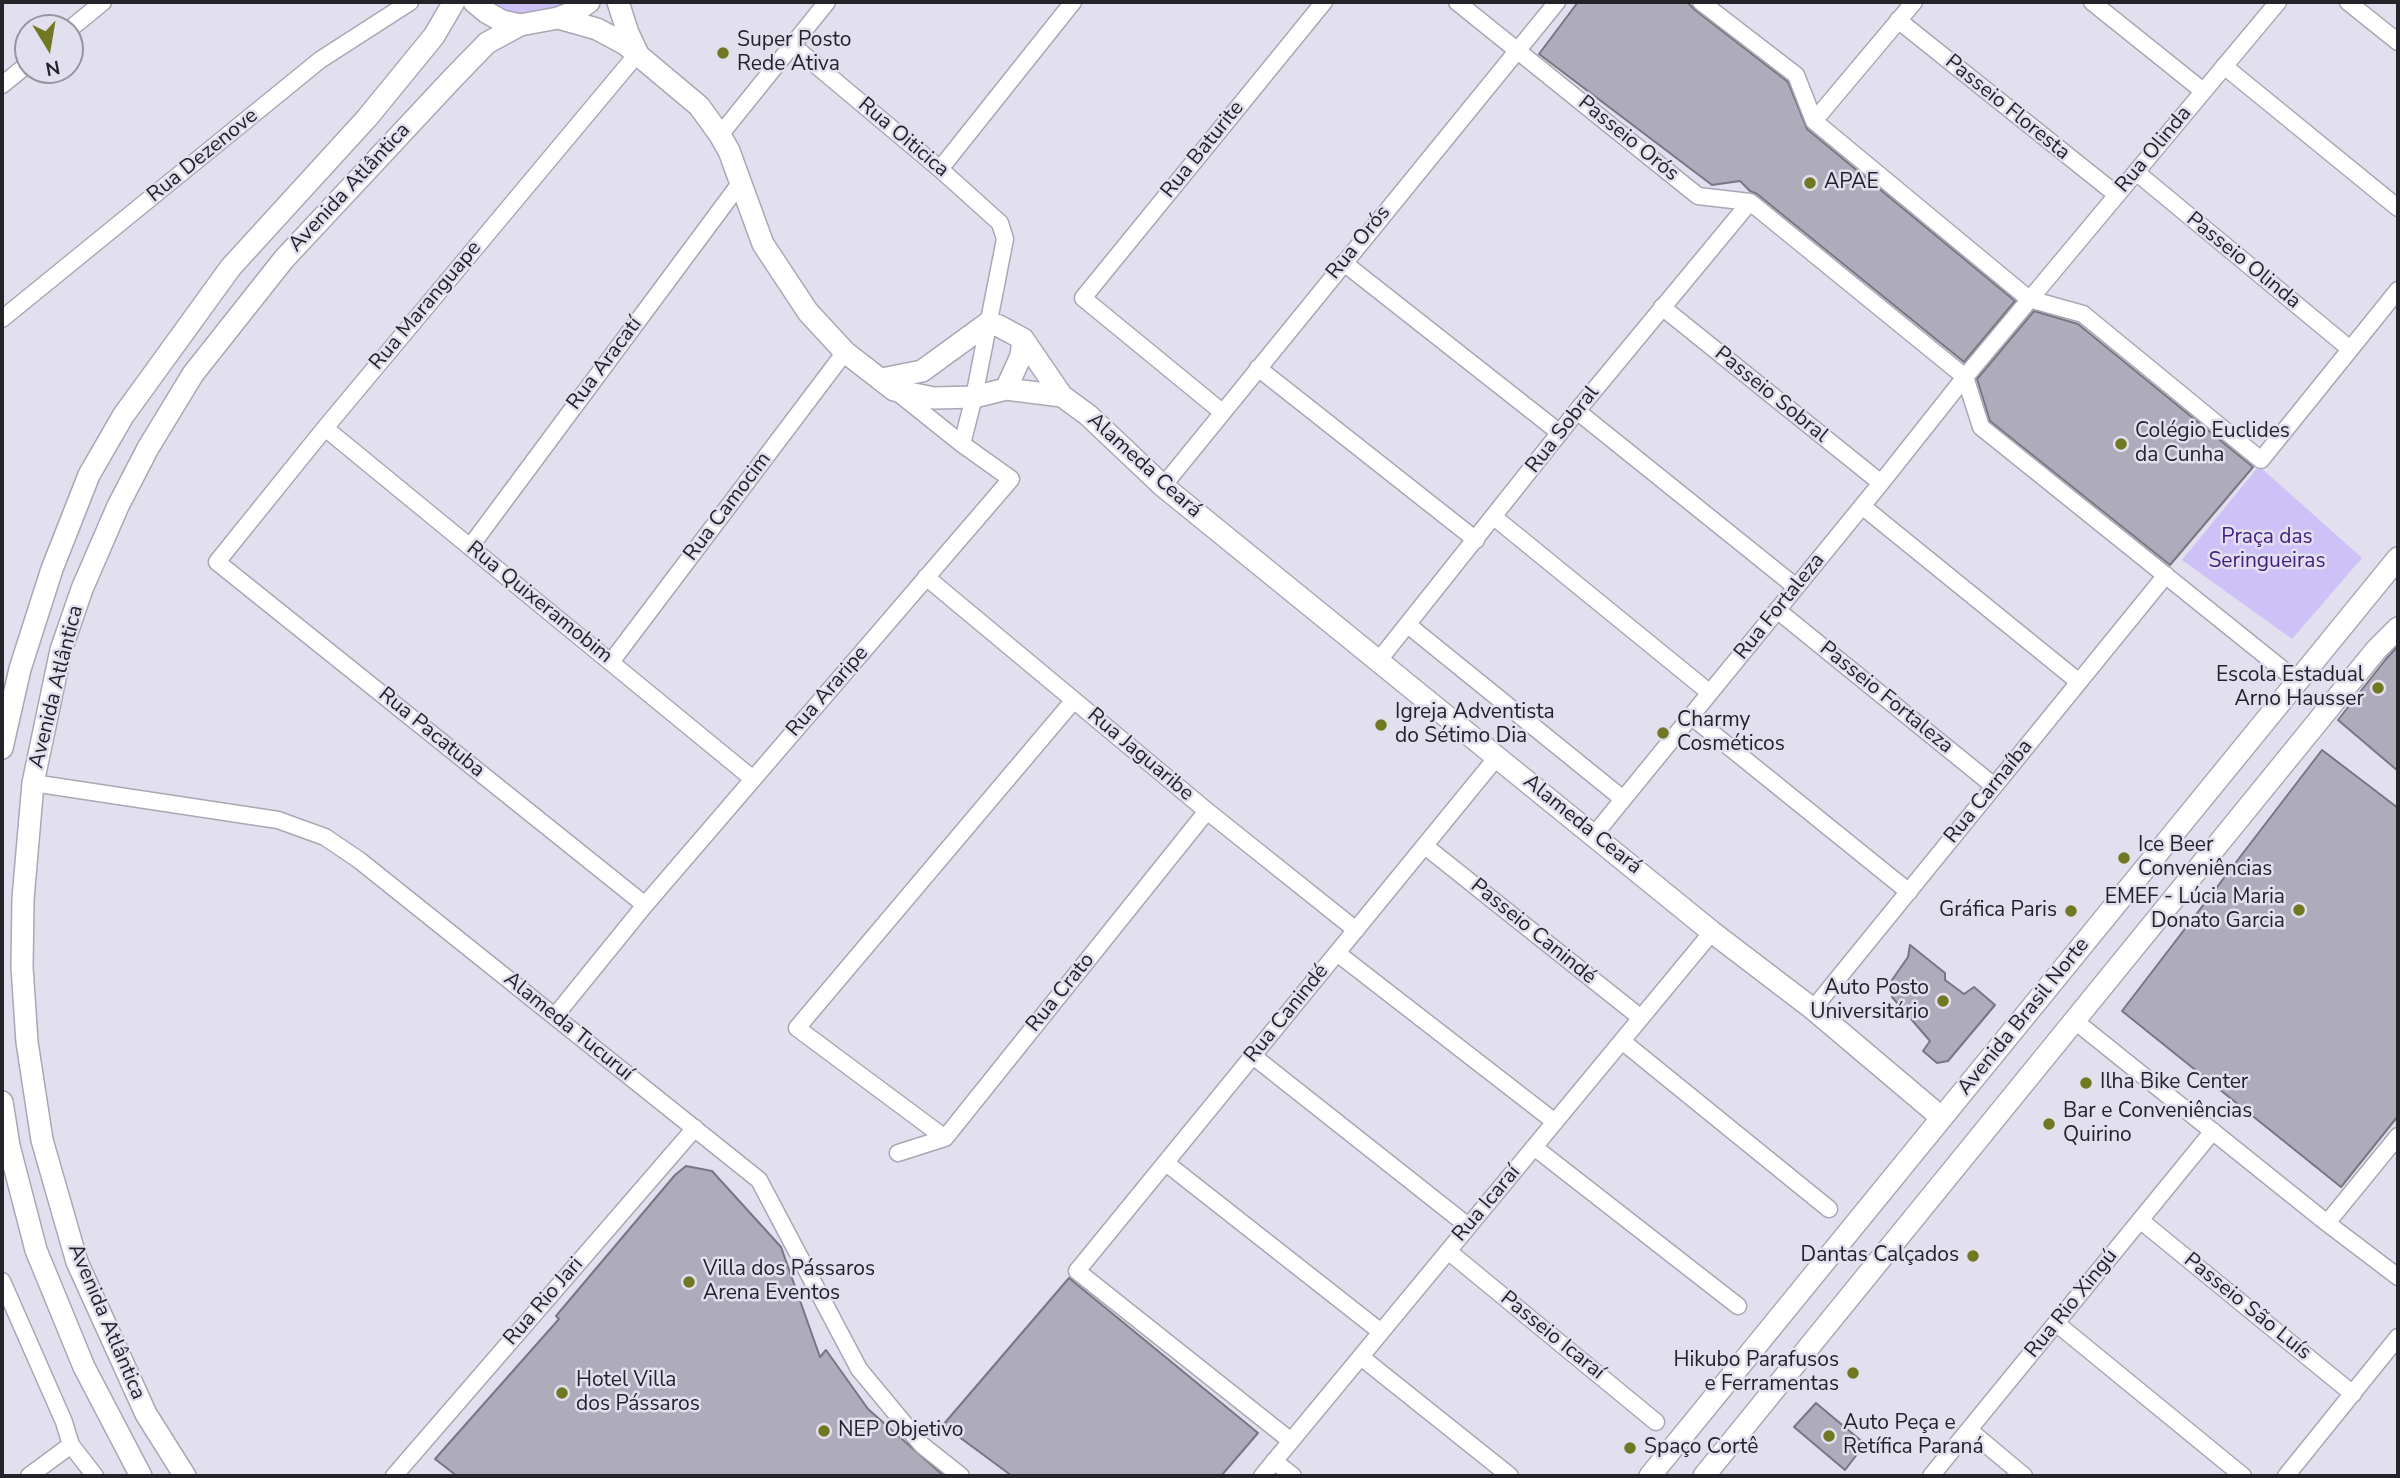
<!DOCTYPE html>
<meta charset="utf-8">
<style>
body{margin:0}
#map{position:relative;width:2400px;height:1478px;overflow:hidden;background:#e2dfee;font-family:"Nunito Sans",sans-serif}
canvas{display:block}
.frame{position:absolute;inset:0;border:4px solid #242329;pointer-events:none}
.north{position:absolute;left:14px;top:14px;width:70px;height:70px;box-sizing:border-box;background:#e2dfee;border:2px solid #96949f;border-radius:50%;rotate:169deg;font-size:19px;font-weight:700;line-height:28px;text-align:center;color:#242329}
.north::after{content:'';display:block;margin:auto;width:24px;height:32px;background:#707822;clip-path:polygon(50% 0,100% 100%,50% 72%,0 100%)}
</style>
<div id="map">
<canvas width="2400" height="1478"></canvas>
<div class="frame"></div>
<div class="north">N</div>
</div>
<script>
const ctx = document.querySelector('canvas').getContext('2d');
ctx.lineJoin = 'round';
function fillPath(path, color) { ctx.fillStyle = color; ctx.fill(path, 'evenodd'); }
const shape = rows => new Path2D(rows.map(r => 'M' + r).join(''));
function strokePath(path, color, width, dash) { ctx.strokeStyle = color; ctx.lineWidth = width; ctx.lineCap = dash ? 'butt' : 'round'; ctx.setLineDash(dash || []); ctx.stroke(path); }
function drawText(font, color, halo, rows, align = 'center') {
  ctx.font = font + ' "Nunito Sans",sans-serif'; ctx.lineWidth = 5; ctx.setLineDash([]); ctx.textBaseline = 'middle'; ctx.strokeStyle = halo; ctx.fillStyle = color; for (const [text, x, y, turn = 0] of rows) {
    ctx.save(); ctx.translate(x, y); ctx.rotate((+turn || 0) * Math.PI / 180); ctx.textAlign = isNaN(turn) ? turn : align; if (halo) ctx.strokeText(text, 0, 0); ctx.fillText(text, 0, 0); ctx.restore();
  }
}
const green = shape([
 [490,2,570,2,556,8,520,15,505,13],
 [2259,466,2362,558,2292,639,2182,560]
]);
const building = shape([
 [1578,2,1687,2,1695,10,1788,82,1807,129,2015,301,1964,362,1757,194,1750,191,1740,181,1712,185,1539,54,1578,2],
 [2034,311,2078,324,2253,467,2170,565,1990,421,1977,379,2034,311],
 [2398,646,2398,771,2338,720,2386,659,2398,646],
 [2322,750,2398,808,2398,1116,2341,1187,2122,1011,2322,750],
 [1910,945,1945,973,1945,980,1964,994,1974,987,1995,1005,1948,1061,1937,1063,1923,1051,1930,1041,1892,997,1892,980,1908,957,1910,945],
 [686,1166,712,1171,781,1247,820,1357,826,1350,868,1409,944,1476,457,1476,435,1459,559,1319,556,1316,675,1175,686,1166],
 [1069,1278,1258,1433,1221,1476,1012,1476,943,1425,1069,1278],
 [1816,1403,1865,1444,1845,1470,1794,1427,1816,1403]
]);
const street = shape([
 [1457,2,1698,196,1750,202],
 [1701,2,1796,75,1814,121,2029,299,2083,314,2261,460,2398,290],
 [2092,2,2203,91],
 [2348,2,2398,42],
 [1898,20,2117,195],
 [70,29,103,2],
 [792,45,940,169,1000,223,1005,239,974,397,962,444],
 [638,53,325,428,217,562,645,905],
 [2224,66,2398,208],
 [2,85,28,64],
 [1814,121,1914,2],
 [720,135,827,2],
 [940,169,1073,2],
 [2136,172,2350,349],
 [1750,202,1965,377,1981,427,2297,681],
 [1344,263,1560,433],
 [1662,307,1881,483],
 [2,319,320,60,410,2],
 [1258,368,1476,540],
 [1577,411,1796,587],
 [1222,412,1083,298,1324,2],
 [325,428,753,779],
 [1163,486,1557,2],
 [1862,506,2079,682],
 [1494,517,1710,693],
 [470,547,741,182],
 [926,577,1207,811,1356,930],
 [1777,610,1994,786],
 [1408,625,1623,799],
 [1379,660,1577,411,1750,202],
 [611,662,845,352],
 [1691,716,1909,892],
 [33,783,278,820,325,837,359,860,759,1180,859,1369,922,1445,961,1476],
 [1594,835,1881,483,1965,377,2278,2],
 [1425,846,1641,1018],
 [1337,953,1555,1122],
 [1813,1009,2166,575],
 [555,1016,645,905,1011,479,962,444,897,392],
 [2075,1021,2327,1223,2398,1277],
 [1622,1041,1829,1209],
 [1253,1056,1468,1226],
 [945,1138,797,1028,1074,700],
 [1534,1147,1738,1306],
 [898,1153,945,1138,1207,811],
 [1166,1163,1381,1332],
 [2140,1220,2353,1394],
 [2327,1223,2398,1136],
 [1448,1251,1656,1422],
 [2,1281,64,1422,71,1445,95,1476],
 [2056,1323,2243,1476],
 [1361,1357,1510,1476],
 [1969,1430,2024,1476],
 [1291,1441,1077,1271,1497,757],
 [1274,1461,1293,1476],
 [29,1476,71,1445],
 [394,1476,695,1128],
 [1262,1476,1712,932],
 [1931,1476,2213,1131],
 [2286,1476,2398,1337]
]);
const secondary = shape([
 [474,2,486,12,502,21,520,25,558,18,576,11,589,2],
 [618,2,628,33,637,52],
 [558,18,597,29,625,44,699,106,720,135,729,151,763,244,808,312,845,352,894,390,934,398,974,397,1006,389,1062,396],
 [882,379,922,371,988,323,999,326,1023,339,1062,396,1088,415,1163,486,1712,932,1813,1009,1942,1118],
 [1006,389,1021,356,1023,339],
 [2,748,20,669,52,569,89,475,123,416,231,267,367,118,434,36,454,2],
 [2,1102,9,1146,36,1250,84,1367,141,1476],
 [185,1476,146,1414,77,1262,42,1140,27,1042,22,967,23,899,33,783,61,650,82,589,118,506,148,448,193,374,284,259,453,78,487,43,520,25],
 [1650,1476,2398,558],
 [1704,1476,2376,650,2398,628]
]);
const markers = [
 [723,53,7,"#707822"],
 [1810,183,7,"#707822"],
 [2121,444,7,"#707822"],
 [2378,688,7,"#707822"],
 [1381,725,7,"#707822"],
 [1663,733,7,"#707822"],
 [2124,858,7,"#707822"],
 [2299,910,7,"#707822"],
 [2071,911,7,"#707822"],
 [1943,1001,7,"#707822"],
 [2086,1083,7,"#707822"],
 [2049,1124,7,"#707822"],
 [1973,1256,7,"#707822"],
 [689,1282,7,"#707822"],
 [1853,1373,7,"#707822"],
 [562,1393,7,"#707822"],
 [824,1431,7,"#707822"],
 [1829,1436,7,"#707822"],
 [1630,1448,7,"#707822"]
];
const poiNames = [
 ["Super Posto",737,41],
 ["Rede Ativa",737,65],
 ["APAE",1824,183],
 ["Colégio Euclides",2135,432],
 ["da Cunha",2135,456],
 ["Escola Estadual",2364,676,"right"],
 ["Arno Hausser",2364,700,"right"],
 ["Igreja Adventista",1395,713],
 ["do Sétimo Dia",1395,737],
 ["Charmy",1677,721],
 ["Cosméticos",1677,745],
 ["Ice Beer",2138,846],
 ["Conveniências",2138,870],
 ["EMEF - Lúcia Maria",2285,898,"right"],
 ["Donato Garcia",2285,922,"right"],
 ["Gráfica Paris",2057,911,"right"],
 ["Auto Posto",1929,989,"right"],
 ["Universitário",1929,1013,"right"],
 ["Ilha Bike Center",2100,1083],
 ["Bar e Conveniências",2063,1112],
 ["Quirino",2063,1136],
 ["Dantas Calçados",1959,1256,"right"],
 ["Villa dos Pássaros",703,1270],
 ["Arena Eventos",703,1294],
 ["Hikubo Parafusos",1839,1361,"right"],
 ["e Ferramentas",1839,1385,"right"],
 ["Hotel Villa",576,1381],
 ["dos Pássaros",576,1405],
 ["Auto Peça e",1843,1424],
 ["Retífica Paraná",1843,1448],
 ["NEP Objetivo",838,1431],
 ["Spaço Cortê",1644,1448]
];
const streetNames = [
 ["Passeio Floresta",2007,108,39],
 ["Rua Oiticica",903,138,40],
 ["Passeio Orós",1628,139,39],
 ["Rua Baturite",1203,150,-51],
 ["Rua Olinda",2154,150,-50],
 ["Rua Dezenove",203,156,-39],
 ["Avenida Atlântica",350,188,-47],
 ["Rua Orós",1359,243,-51],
 ["Passeio Olinda",2243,261,39],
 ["Rua Maranguape",426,306,-50],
 ["Rua Aracatí",605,364,-53],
 ["Passeio Sobral",1771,395,39],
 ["Rua Sobral",1563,430,-52],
 ["Alameda Ceará",1144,466,42],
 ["Rua Camocim",728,507,-53],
 ["Rua Quixeramobim",539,603,39],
 ["Rua Fortaleza",1780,607,-51],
 ["Avenida Atlântica",57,687,-76],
 ["Rua Araripe",828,692,-49],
 ["Passeio Fortaleza",1886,698,39],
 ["Rua Pacatuba",431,733,39],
 ["Rua Jaguaribe",1140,755,40],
 ["Rua Carnaíba",1989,792,-51],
 ["Alameda Ceará",1582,825,39],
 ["Passeio Canindé",1533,932,39],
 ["Rua Crato",1061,993,-51],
 ["Rua Canindé",1287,1014,-51],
 ["Avenida Brasil Norte",2024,1017,-51],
 ["Alameda Tucuruí",568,1027,39],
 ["Rua Icaraí",1487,1204,-50],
 ["Rua Rio Jari",544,1302,-49],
 ["Rua Rio Xingú",2072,1304,-51],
 ["Passeio São Luís",2247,1307,39],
 ["Avenida Atlântica",106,1322,67],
 ["Passeio Icaraí",1552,1336,39]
];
const parkNames = [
 ["Praça das",2267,538],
 ["Seringueiras",2267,562]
];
fillPath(green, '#cdc1f8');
fillPath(building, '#aeabba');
strokePath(building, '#787683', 2);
strokePath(street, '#aaa7b5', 19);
strokePath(secondary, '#aaa7b5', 24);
strokePath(street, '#fff', 16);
strokePath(secondary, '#fff', 21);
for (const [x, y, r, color] of markers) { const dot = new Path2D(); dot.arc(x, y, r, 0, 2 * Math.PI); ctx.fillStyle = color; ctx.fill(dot); strokePath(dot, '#e2dfee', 2.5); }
drawText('21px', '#242329', '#e2dfee', poiNames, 'left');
drawText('21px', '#242329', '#e2dfee', streetNames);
drawText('21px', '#431d81', '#e2dfee', parkNames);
</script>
